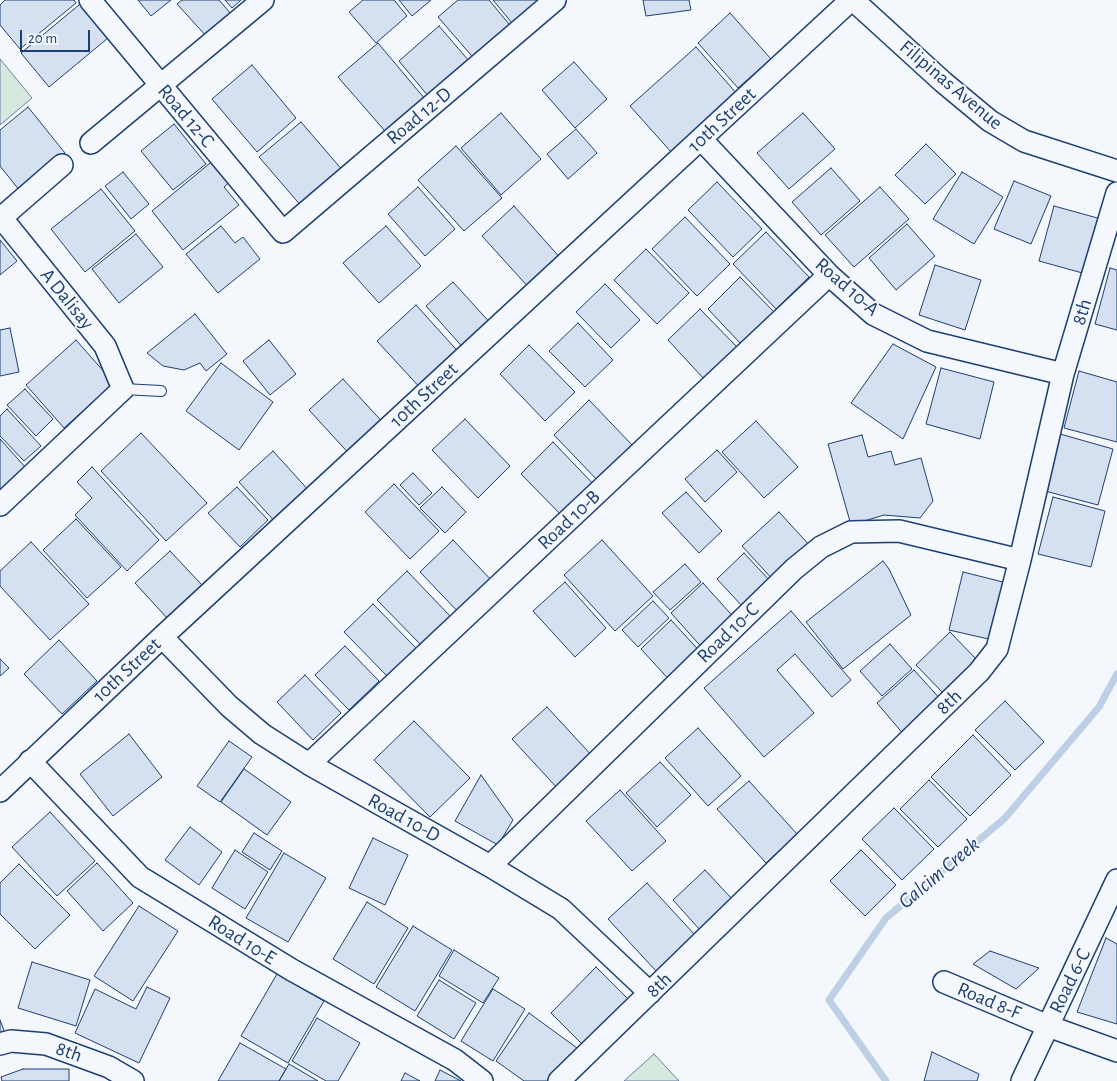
<!DOCTYPE html>
<style>
body{margin:0}
#map{position:relative;width:1117px;height:1081px;overflow:hidden;background:#f4f7fb;font-family:"Alegreya Sans",sans-serif}
canvas{display:block}
.scale{position:absolute;left:20px;top:30px;width:70px;height:22px;box-sizing:border-box;border:2px solid #1d3f73;border-top:0;padding-left:6px;font-size:15px;line-height:18px;white-space:nowrap;color:#1d3f73;-webkit-text-stroke:4px #f4f7fb;paint-order:stroke}
</style>
<div id="map">
<canvas width="1117" height="1081"></canvas>
<div class="scale">20 m</div>
</div>
<script>
const ctx = document.querySelector('canvas').getContext('2d');
ctx.lineJoin = 'round';
function fillPath(path, color) { ctx.fillStyle = color; ctx.fill(path, 'evenodd'); }
const shape = rows => new Path2D(rows.map(r => 'M' + r).join(''));
function strokePath(path, color, width, dash) { ctx.strokeStyle = color; ctx.lineWidth = width; ctx.lineCap = dash ? 'butt' : 'round'; ctx.setLineDash(dash || []); ctx.stroke(path); }
function drawText(font, color, halo, rows, align = 'center') {
  ctx.font = font + ' "Alegreya Sans",sans-serif'; ctx.lineWidth = 4; ctx.setLineDash([]); ctx.textBaseline = 'middle'; ctx.strokeStyle = halo; ctx.fillStyle = color; for (const [text, x, y, turn = 0] of rows) {
    ctx.save(); ctx.translate(x, y); ctx.rotate((+turn || 0) * Math.PI / 180); ctx.textAlign = isNaN(turn) ? turn : align; if (halo) ctx.strokeText(text, 0, 0); ctx.fillText(text, 0, 0); ctx.restore();
  }
}
const green = shape([
 [0,59,32,98,0,125,0,59],
 [654,1054,679,1081,624,1081,654,1054]
]);
const stream = shape([
 [886,1081,829,1000,886,918,1005,818,1099,707,1117,674]
]);
const building = shape([
 [5,0,74,0,76,3,20,49,0,25,0,5,5,0],
 [85,0,114,33,49,87,21,53,85,0],
 [138,0,171,0,151,16,138,0],
 [182,0,219,0,231,14,207,37,177,4,182,0],
 [225,0,241,0,232,8,225,0],
 [363,0,394,0,407,16,376,43,349,12,363,0],
 [399,0,431,0,412,16,399,0],
 [458,0,489,0,514,30,477,62,438,17,458,0],
 [493,0,551,0,517,29,493,0],
 [643,0,689,0,691,10,646,16,643,0],
 [730,13,771,59,738,88,698,43,730,13],
 [439,26,475,68,434,103,399,61,439,26],
 [378,43,430,105,391,138,338,77,378,43],
 [696,47,737,94,672,153,630,106,696,47],
 [574,62,607,99,575,128,542,90,574,62],
 [252,65,296,118,257,152,212,99,252,65],
 [28,107,65,153,20,191,0,166,0,130,28,107],
 [501,113,541,159,501,195,461,148,501,113],
 [803,113,835,149,789,189,757,153,803,113],
 [301,122,344,172,303,208,259,157,301,122],
 [174,124,206,164,173,190,141,151,174,124],
 [576,129,597,153,568,179,547,154,576,129],
 [926,144,956,174,925,204,895,175,926,144],
 [456,146,502,198,464,231,418,180,456,146],
 [215,159,232,180,224,187,239,205,183,250,152,211,215,159],
 [831,168,860,201,821,235,792,202,831,168],
 [123,172,149,204,131,219,105,186,123,172],
 [962,172,1003,197,974,244,933,219,962,172],
 [1014,181,1051,196,1031,244,994,229,1014,181],
 [717,182,762,229,733,257,688,210,717,182],
 [418,187,455,229,425,256,388,214,418,187],
 [880,187,909,219,854,267,825,235,880,187],
 [101,189,135,231,85,272,51,229,101,189],
 [514,206,563,261,531,290,482,236,514,206],
 [1054,206,1101,219,1086,274,1039,261,1054,206],
 [685,217,730,264,697,296,652,249,685,217],
 [907,224,935,256,896,290,869,258,907,224],
 [221,226,235,243,243,237,260,259,218,293,186,254,221,226],
 [386,226,421,266,379,303,343,263,386,226],
 [766,232,809,277,776,309,733,264,766,232],
 [136,234,163,267,119,303,92,269,136,234],
 [0,240,17,261,0,275,0,240],
 [646,249,689,293,657,324,614,280,646,249],
 [935,265,981,280,965,330,919,315,935,265],
 [1110,268,1117,270,1117,330,1095,324,1110,268],
 [740,277,774,312,741,344,708,309,740,277],
 [453,282,493,326,466,351,426,306,453,282],
 [605,284,640,320,611,348,576,312,605,284],
 [416,305,463,357,424,392,377,341,416,305],
 [700,309,737,347,704,379,668,340,700,309],
 [195,314,227,354,206,371,200,363,184,370,163,366,147,353,195,314],
 [578,323,613,360,585,387,549,351,578,323],
 [10,328,19,372,0,376,0,330,10,328],
 [76,340,114,383,64,428,26,385,76,340],
 [269,340,296,374,270,395,243,361,269,340],
 [893,344,936,367,903,439,851,403,893,344],
 [529,345,575,392,545,421,500,374,529,345],
 [221,363,273,402,239,450,186,411,221,363],
 [941,368,994,382,980,439,926,424,941,368],
 [1079,371,1117,382,1117,442,1064,428,1079,371],
 [343,379,387,427,353,458,309,410,343,379],
 [25,389,53,419,36,436,7,405,25,389],
 [589,400,634,447,599,482,554,435,589,400],
 [7,409,41,446,24,461,0,436,0,416,7,409],
 [465,419,510,466,478,498,432,450,465,419],
 [756,421,798,467,764,498,722,452,756,421],
 [141,433,207,503,166,541,101,471,141,433],
 [1060,434,1113,449,1098,505,1045,491,1060,434],
 [862,435,868,457,891,451,895,465,921,458,933,501,920,518,884,515,851,525,828,444,862,435],
 [0,439,26,468,0,492,0,439],
 [553,442,599,490,567,521,521,474,553,442],
 [717,450,737,472,705,502,685,479,717,450],
 [273,451,311,493,277,524,239,482,273,451],
 [92,467,159,540,127,571,75,515,92,498,77,482,92,467],
 [413,473,432,493,419,505,400,485,413,473],
 [394,484,439,531,410,559,365,512,394,484],
 [237,487,268,520,240,547,208,513,237,487],
 [442,487,466,512,445,533,420,508,442,487],
 [686,492,722,531,699,553,662,513,686,492],
 [1053,497,1105,511,1091,567,1038,554,1053,497],
 [779,512,812,548,775,582,742,546,779,512],
 [76,519,121,567,87,598,43,550,76,519],
 [453,540,496,585,463,617,420,572,453,540],
 [602,540,653,596,615,631,564,575,602,540],
 [31,542,89,604,50,640,0,586,0,571,31,542],
 [170,551,202,585,167,618,135,583,170,551],
 [744,553,771,582,743,607,717,579,744,553],
 [883,561,889,569,911,615,843,669,806,622,883,561],
 [685,564,701,582,670,610,653,592,685,564],
 [407,571,450,616,421,645,377,600,407,571],
 [963,572,1007,583,993,640,949,630,963,572],
 [565,582,606,628,575,657,533,611,565,582],
 [703,583,738,622,706,652,671,613,703,583],
 [653,601,669,618,638,647,622,630,653,601],
 [373,604,416,648,387,676,344,632,373,604],
 [791,611,851,680,832,697,795,654,777,670,814,713,764,757,704,688,791,611],
 [671,620,704,656,673,684,641,649,671,620],
 [950,632,977,660,943,693,916,665,950,632],
 [59,640,97,681,62,714,24,674,59,640],
 [890,644,912,669,882,696,860,671,890,644],
 [345,646,379,681,349,710,315,675,345,646],
 [0,659,9,668,0,676,0,659],
 [914,670,943,702,905,736,877,703,914,670],
 [305,675,341,713,313,740,277,702,305,675],
 [1005,701,1044,742,1015,770,975,730,1005,701],
 [547,707,595,759,560,791,512,739,547,707],
 [414,721,470,778,430,817,374,760,414,721],
 [698,728,741,776,708,806,665,758,698,728],
 [129,734,162,777,113,816,80,774,129,734],
 [973,735,1011,775,970,816,931,777,973,735],
 [229,741,252,757,220,802,197,786,229,741],
 [660,762,691,795,657,827,626,793,660,762],
 [244,769,291,802,267,835,221,802,244,769],
 [481,775,513,820,498,845,455,821,481,775],
 [929,780,967,819,938,847,900,809,929,780],
 [749,781,797,834,766,863,717,809,749,781],
 [620,790,666,841,632,871,586,821,620,790],
 [894,808,934,849,902,880,862,839,894,808],
 [50,812,95,861,57,896,12,847,50,812],
 [190,827,222,852,199,885,165,860,190,827],
 [254,833,282,851,270,870,242,852,254,833],
 [373,838,408,855,385,905,349,888,373,838],
 [235,850,268,872,245,909,212,888,235,850],
 [861,850,896,885,865,916,830,881,861,850],
 [284,853,326,878,288,942,246,918,284,853],
 [97,863,133,903,103,931,67,891,97,863],
 [19,864,70,915,35,949,0,914,0,883,19,864],
 [705,870,733,900,701,931,673,900,705,870],
 [647,883,695,935,656,971,608,919,647,883],
 [367,902,408,928,374,984,333,959,367,902],
 [139,906,178,931,133,1001,94,976,139,906],
 [413,926,452,950,415,1011,376,987,413,926],
 [1106,938,1117,944,1117,1024,1077,1012,1106,938],
 [454,950,499,978,483,1003,439,976,454,950],
 [990,951,1039,968,1016,989,973,964,990,951],
 [32,962,90,980,76,1026,18,1008,32,962],
 [596,967,631,1002,586,1048,551,1013,596,967],
 [277,974,324,1001,288,1063,241,1036,277,974],
 [439,980,476,1003,454,1039,417,1016,439,980],
 [147,987,170,998,139,1063,75,1033,95,989,136,1009,147,987],
 [493,989,525,1009,493,1061,461,1041,493,989],
 [529,1013,577,1048,553,1081,524,1081,496,1061,529,1013],
 [317,1018,360,1043,338,1081,326,1081,292,1061,317,1018],
 [0,1020,5,1033,0,1036,0,1020],
 [240,1043,286,1069,279,1081,218,1081,240,1043],
 [932,1052,979,1074,977,1081,924,1081,932,1052],
 [289,1064,318,1081,279,1081,289,1064],
 [23,1069,69,1069,69,1081,2,1081,1,1077,23,1069],
 [440,1070,461,1081,435,1081,440,1070],
 [405,1073,420,1081,401,1081,405,1073]
]);
const lane = shape([
 [123,389,161,391]
]);
const street = shape([
 [90,0,283,232,555,0],
 [853,0,943,82,990,121,1024,141,1117,171],
 [701,139,829,275,873,314,927,341,1063,374],
 [91,143,263,0],
 [0,216,105,346,123,389,0,505],
 [1,218,62,165],
 [162,637,229,706,262,734,309,764,490,866,561,909,650,993],
 [30,761,140,877,292,970,455,1060,482,1081],
 [309,764,829,275],
 [0,791,162,637,851,0],
 [490,866,794,569,821,547,851,532,899,531,1020,560],
 [944,982,1048,1026,1117,1051],
 [0,1044,11,1041,46,1044,109,1067,133,1081],
 [559,1081,979,672,997,649,1020,560,1063,374,1117,193],
 [1022,1081,1117,880]
]);
const streetNames = [
 ["Filipinas Avenue",951,85,40],
 ["Road 12-C",186,116,50],
 ["Road 12-D",419,116,-40],
 ["10th Street",722,120,-43],
 ["Road 10-A",847,287,41],
 ["A Dalisay",67,299,51],
 ["8th",1082,312,-73],
 ["10th Street",424,395,-43],
 ["Road 10-B",569,520,-43],
 ["Road 10-C",728,633,-44],
 ["10th Street",127,670,-43],
 ["8th",949,702,-44],
 ["Road 10-D",404,818,29],
 ["Road 10-E",242,940,32],
 ["Road 6-C",1070,981,-64],
 ["8th",659,985,-44],
 ["Road 8-F",989,1001,23],
 ["8th",69,1052,20]
];
const waterNames = [
 ["Galcim Creek",939,873,-40]
];
fillPath(green, '#d7e8df');
strokePath(green, '#687fa3', 1);
strokePath(stream, '#bed0e5', 7);
fillPath(building, '#d5e0f0');
strokePath(building, '#1d3f73', 1);
strokePath(lane, '#1d3f73', 12);
strokePath(street, '#1d3f73', 24);
strokePath(lane, '#f4f7fb', 10);
strokePath(street, '#f4f7fb', 21);
drawText('20px', '#1d3f73', '#f4f7fb', streetNames);
drawText('italic 21px', '#1d3f73', '#f4f7fb', waterNames);
</script>
